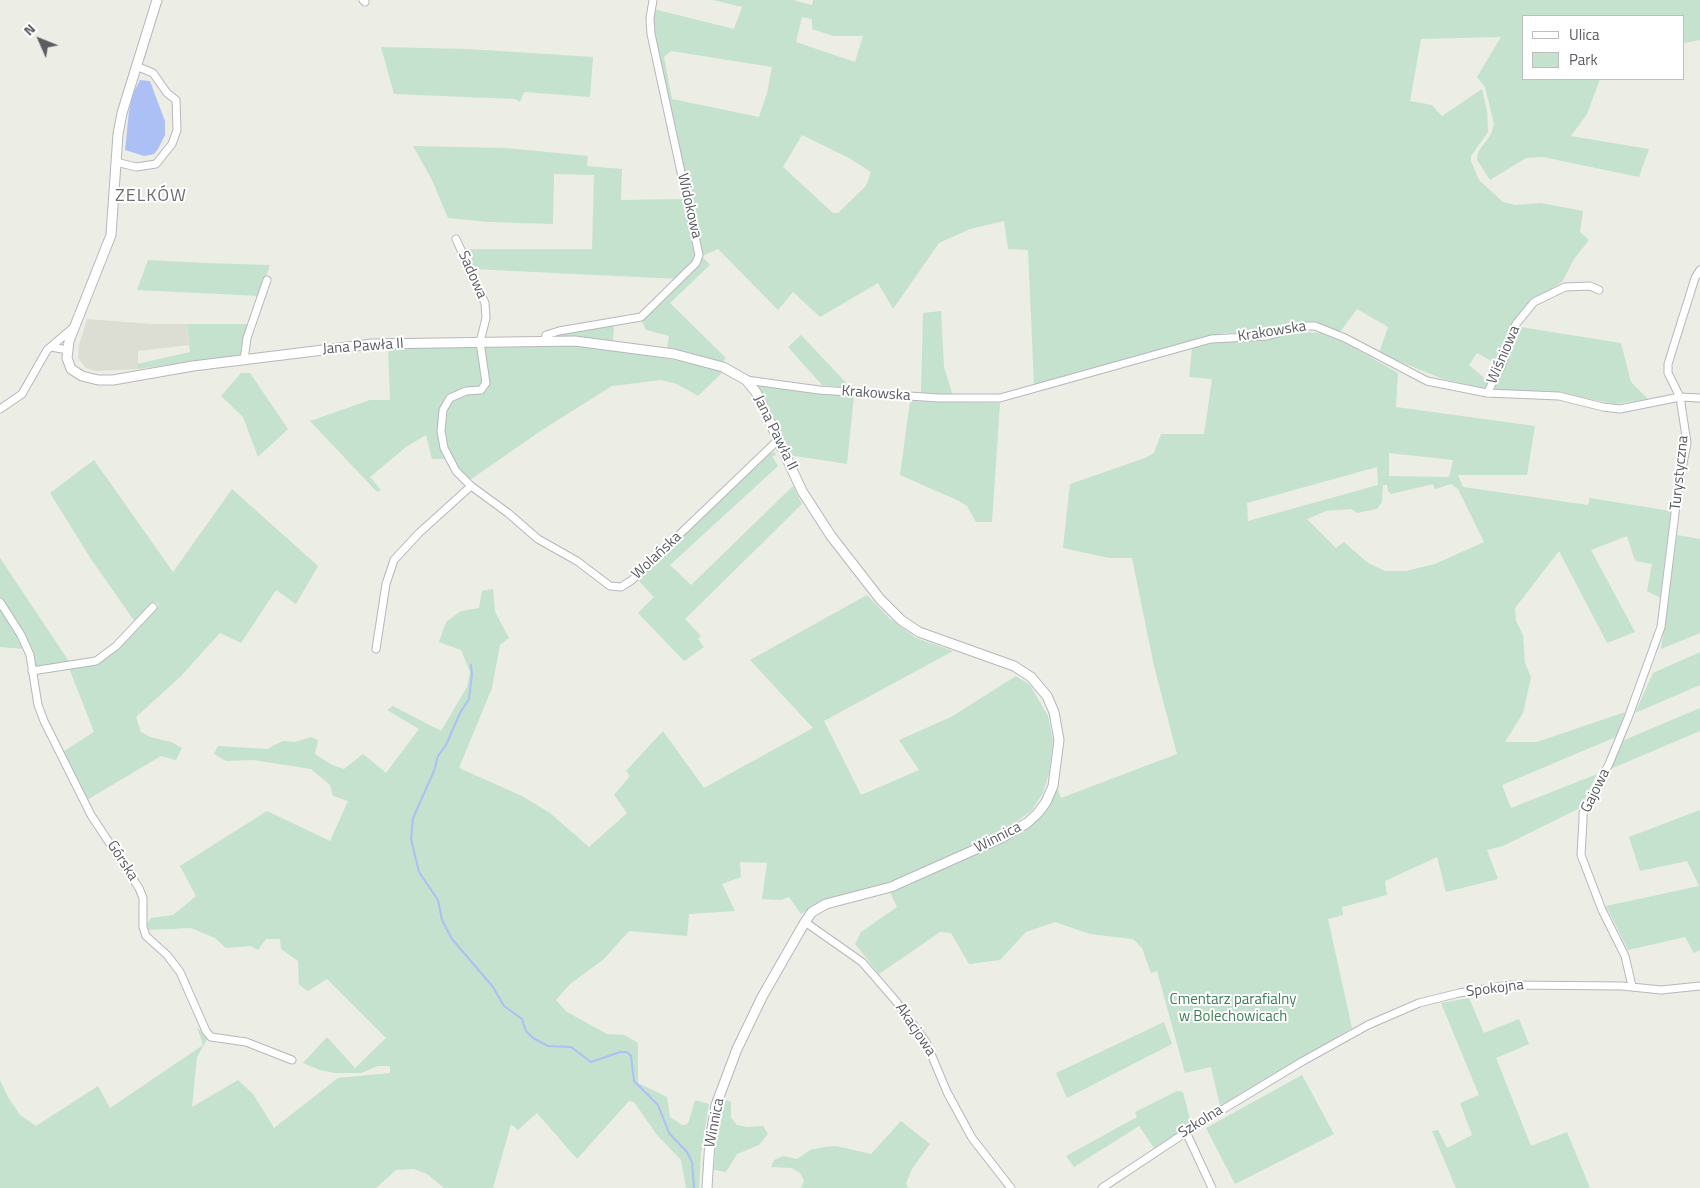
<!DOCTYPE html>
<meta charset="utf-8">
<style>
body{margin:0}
#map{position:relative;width:1700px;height:1188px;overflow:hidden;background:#ecede5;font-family:"Titillium Web",sans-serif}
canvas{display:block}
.legend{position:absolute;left:1522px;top:15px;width:162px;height:65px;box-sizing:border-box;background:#fff;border:1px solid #bebec1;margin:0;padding:6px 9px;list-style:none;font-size:15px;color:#5c5d63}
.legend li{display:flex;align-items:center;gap:10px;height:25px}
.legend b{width:25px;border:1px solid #bebec1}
.north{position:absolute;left:15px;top:15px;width:50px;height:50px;-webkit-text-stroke:4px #fff;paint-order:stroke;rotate:314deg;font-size:14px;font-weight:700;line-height:20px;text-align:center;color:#5c5d63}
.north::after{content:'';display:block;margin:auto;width:18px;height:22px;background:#5c5d63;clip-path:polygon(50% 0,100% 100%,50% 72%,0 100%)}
</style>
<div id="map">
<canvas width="1700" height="1188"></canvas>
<ul class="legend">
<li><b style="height:6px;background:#fff"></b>Ulica</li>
<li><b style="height:14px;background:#c4e2cd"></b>Park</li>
</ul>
<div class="north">N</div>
</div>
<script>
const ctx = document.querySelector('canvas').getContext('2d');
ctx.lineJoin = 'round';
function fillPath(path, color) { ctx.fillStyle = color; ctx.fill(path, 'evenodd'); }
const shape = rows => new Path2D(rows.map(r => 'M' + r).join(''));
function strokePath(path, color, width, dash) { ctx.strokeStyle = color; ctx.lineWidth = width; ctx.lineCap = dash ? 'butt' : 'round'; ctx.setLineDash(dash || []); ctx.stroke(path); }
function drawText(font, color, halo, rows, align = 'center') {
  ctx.font = font + ' "Titillium Web",sans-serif'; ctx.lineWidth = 4; ctx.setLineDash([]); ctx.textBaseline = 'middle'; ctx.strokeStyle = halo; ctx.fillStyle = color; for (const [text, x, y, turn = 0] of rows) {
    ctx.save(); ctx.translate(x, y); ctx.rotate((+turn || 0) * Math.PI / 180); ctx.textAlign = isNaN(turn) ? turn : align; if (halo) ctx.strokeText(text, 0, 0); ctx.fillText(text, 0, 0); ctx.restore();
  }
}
const education = shape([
 [87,319,151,324,187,324,189,345,138,351,138,369,96,371,86,368,78,358,79,345]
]);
const green = shape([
 [713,0,793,0,812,5,813,0,1700,0,1700,40,1684,43,1684,16,1524,16,1524,79,1600,79,1587,114,1571,136,1649,149,1639,177,1543,157,1526,158,1490,180,1477,160,1478,152,1491,134,1494,124,1485,87,1477,77,1501,37,1421,39,1410,101,1432,105,1442,116,1482,89,1487,111,1488,132,1471,156,1471,161,1479,180,1503,202,1515,205,1541,203,1583,211,1580,232,1589,240,1574,259,1562,282,1531,302,1499,365,1477,353,1469,365,1489,382,1485,388,1443,379,1379,353,1388,327,1357,309,1340,332,1317,323,1286,325,1258,332,1225,333,1034,385,1028,250,1008,249,1004,221,970,229,939,243,893,309,878,283,820,317,793,292,778,310,718,249,702,256,710,265,670,303,726,358,723,362,667,348,669,336,646,330,641,319,699,262,653,25,653,9,734,29,742,7],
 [802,17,812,19,812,29,834,36,863,36,855,62,796,42],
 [671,51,772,67,767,93,759,117,672,99,664,57],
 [802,135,849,158,871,172,866,186,838,213,833,213,783,167],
 [381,47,468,49,593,57,590,97,524,92,520,102,515,99,394,94],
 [413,146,506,148,588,156,587,166,622,169,621,200,685,199,697,249,696,261,678,279,474,269,464,249,592,249,594,175,554,174,553,224,489,222,448,218,432,180],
 [148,260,205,263,270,265,259,296,137,290],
 [941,311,944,367,953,396,921,394,923,313],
 [187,324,250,324,241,355,138,369,137,364,190,352],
 [614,324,613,341,591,338,547,339,548,336],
 [1520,327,1621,343,1631,382,1648,399,1615,404,1551,391,1493,391],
 [1304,332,1321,333,1349,345,1398,373,1396,407,1535,426,1527,475,1458,475,1463,487,1588,505,1590,498,1671,511,1660,598,1647,591,1652,564,1635,561,1627,536,1591,550,1635,632,1607,643,1559,551,1515,608,1516,621,1523,635,1525,663,1531,677,1523,713,1505,742,1537,742,1625,712,1616,737,1502,785,1511,808,1597,774,1580,808,1503,846,1487,850,1498,879,1446,892,1437,857,1385,881,1387,895,1342,907,1343,915,1328,919,1352,1028,1220,1106,1211,1067,1185,1073,1157,971,1151,973,1142,948,1133,939,1090,934,1055,922,1026,932,1000,960,969,964,951,933,940,932,879,974,855,944,861,932,897,907,890,892,1022,832,1042,816,1057,788,1061,798,1177,754,1154,666,1132,558,1109,558,1063,548,1070,484,1145,458,1154,453,1161,434,1204,434,1212,379,1189,377,1192,348,1210,341,1254,341],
 [1389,453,1453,460,1449,477,1389,476],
 [1377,467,1378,485,1248,521,1247,503],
 [1433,484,1435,489,1451,484,1458,489,1484,542,1435,564,1406,571,1385,571,1368,563,1344,542,1336,548,1307,519,1326,511,1352,509,1357,513,1377,509,1382,502,1383,485,1387,485,1388,491,1391,494],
 [801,335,851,388,822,385,788,347],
 [582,345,693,363,723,372,698,396,677,384,661,380,612,386,542,430,467,482,449,459,432,459,426,435,406,447,370,477,381,490,377,492,310,421,370,400,390,400,388,348],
 [241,373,250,373,288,429,258,457,243,417,221,396],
 [758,384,813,393,854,396,847,464,789,455,769,405,766,406,755,386],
 [910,401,1000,403,992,522,976,522,967,506,957,500,900,475],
 [775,452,776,455,772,456,778,466,670,565,691,585,793,486,802,504,685,619,701,636,698,639,704,647,684,661,638,613,654,597,637,579,767,454],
 [94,460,173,572,232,489,318,566,296,604,276,590,241,643,220,633,180,677,136,717,141,732,150,737,171,742,182,748,176,760,161,756,87,800,64,751,94,732,69,668,101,661,134,631,159,604,154,602,135,622,91,559,50,493],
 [1677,535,1700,539,1700,633,1661,649],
 [0,558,70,663,39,667,34,665,32,650,24,633,0,598],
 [493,589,495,612,509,638,500,645,492,688,459,768,522,796,550,813,589,847,627,813,614,795,630,776,626,771,663,731,704,788,813,728,750,660,867,595,889,618,916,638,953,651,824,721,861,795,919,770,899,740,951,717,1016,676,1030,685,1048,716,1053,741,1049,773,1043,793,1032,810,1004,831,899,881,814,906,801,914,789,897,781,900,762,899,767,863,740,862,741,877,722,884,735,911,689,914,687,936,629,931,604,959,570,984,556,1000,567,1012,607,1034,624,1035,638,1043,638,1083,667,1097,670,1117,682,1125,686,1125,689,1121,695,1100,709,1104,701,1153,699,1188,686,1188,681,1160,657,1135,634,1102,629,1101,577,1159,537,1113,518,1130,511,1124,493,1188,444,1188,427,1174,414,1169,396,1170,376,1188,0,1188,0,1080,8,1097,20,1115,36,1126,98,1086,110,1108,203,1045,197,1027,208,1038,197,1057,192,1107,238,1080,253,1094,274,1128,338,1078,390,1073,390,1066,378,1066,361,1073,335,1073,320,1070,303,1063,327,1037,355,1068,386,1038,327,979,308,991,299,985,298,961,281,949,280,939,266,939,258,950,251,946,226,948,215,938,191,928,149,930,147,924,151,918,173,915,196,896,180,866,267,811,330,841,348,801,333,796,330,785,311,769,253,760,226,761,214,754,218,746,267,749,283,741,295,742,311,737,318,740,315,754,332,765,344,769,363,754,386,773,419,729,387,710,393,706,441,731,467,687,470,672,461,650,439,642,446,622,461,611,479,608,482,591],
 [0,610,15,631,24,649,0,647],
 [1700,652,1700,685,1635,713,1653,673],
 [1700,708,1700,731,1608,770,1622,741],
 [1700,810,1700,950,1694,953,1685,937,1628,950,1606,906,1699,886,1687,861,1640,871,1629,837],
 [1469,998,1484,1033,1519,1019,1529,1044,1496,1058,1531,1146,1567,1132,1590,1188,1456,1188,1432,1131,1438,1130,1447,1148,1472,1135,1460,1103,1479,1095,1441,1003],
 [1164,1022,1172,1044,1067,1098,1056,1073],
 [1302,1075,1334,1134,1235,1184,1206,1128],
 [1177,1091,1183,1092,1191,1124,1154,1148,1139,1126,1074,1167,1066,1156,1137,1117,1135,1112],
 [726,1100,731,1102,731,1118,737,1125,747,1127,763,1126,768,1134,759,1145,737,1154,726,1172,714,1170,717,1126],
 [901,1121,930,1144,912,1169,906,1183,908,1188,801,1188,804,1181,800,1173,792,1168,771,1167,774,1160,783,1156,797,1159,810,1150,825,1147,836,1146,871,1154]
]);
const water = shape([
 [140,80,150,81,165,121,165,135,158,149,154,154,144,156,125,150,129,111,133,94]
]);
const stream = shape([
 [471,665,472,675,469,699,460,713,446,745,438,756,434,771,413,818,411,839,419,872,438,900,442,920,452,939,493,987,504,1006,522,1019,526,1031,533,1038,548,1046,571,1047,591,1062,620,1052,627,1052,631,1056,634,1081,658,1105,669,1133,687,1152,692,1162,694,1188]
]);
const minor = shape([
 [363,0,365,2],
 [116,162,136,167,156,164,172,144,177,130,176,100,167,93,153,73,136,66],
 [456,239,485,303,486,318,480,342,486,383,481,390,466,391,450,398,443,410,441,431,444,448,456,471,471,486,508,513,538,539,577,561,610,586,621,587,632,580,779,439],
 [544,342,546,335,559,331,641,317,696,263,699,255,651,34,650,18,653,0],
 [51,347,68,350],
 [244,360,247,338,267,280],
 [746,380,819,390,939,398,1000,398,1211,339,1267,336,1302,326,1315,326,1345,338,1427,381,1487,393,1559,396,1603,407,1620,409,1680,397,1700,398],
 [1487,393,1501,367,1516,324,1534,302,1565,287,1590,286,1599,290],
 [0,409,22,394,47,350,74,327],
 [0,602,21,635,30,655,38,705,44,721,91,815,139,888,143,898,143,927,146,936,167,955,180,972,206,1031,211,1037,246,1042,292,1060],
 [376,649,386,584,394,560,419,533,471,486],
 [32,671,96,661,116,646,153,607],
 [805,922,862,962,895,1000,926,1042,947,1092,972,1138,1011,1188],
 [1632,986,1625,956,1602,910,1581,855,1583,820,1583,813,1609,764,1628,718,1661,627,1678,489,1687,443,1680,397,1668,373,1668,364,1695,278,1700,270],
 [1186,1132,1212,1188],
 [1102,1188,1197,1125,1303,1061,1368,1025,1419,1003,1459,993,1510,985,1622,986,1661,990,1700,986]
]);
const tertiary = shape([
 [157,0,122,113,118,134,111,235,69,341,67,358,71,369,82,376,98,380,113,380,193,366,372,344,575,341,674,354,723,367,746,380,756,392,802,491,831,536,880,599,901,620,919,632,1014,666,1031,677,1047,696,1054,712,1059,740,1053,786,1046,802,1038,813,1027,823,1001,838,891,887,826,904,812,912,805,922,762,997,737,1049,716,1105,710,1140,707,1188]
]);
const streetNames = [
 ["Widokowa",689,206,77],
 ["Sadowa",472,275,66],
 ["Krakowska",1272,332,-9],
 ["Jana Pawła II",363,347,-4],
 ["Wiśniowa",1504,355,-67],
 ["Krakowska",876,394,4],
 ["Jana Pawła II",775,433,64],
 ["Turystyczna",1680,473,-84],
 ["Wolańska",657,556,-43],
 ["Gajowa",1596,791,-64],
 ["Winnica",998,838,-27],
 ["Górska",122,861,57],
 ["Spokojna",1495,989,-7],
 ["Akacjowa",915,1030,56],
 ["Szkolna",1201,1122,-32],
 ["Winnica",715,1123,-79]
];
const parkNames = [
 ["Cmentarz parafialny",1233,1000],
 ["w Bolechowicach",1233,1017]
];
const quarterNames = [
 ["ZELKÓW",151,197]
];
fillPath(education, '#dcddd3');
fillPath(green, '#c4e2cd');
fillPath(water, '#adc0f5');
strokePath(stream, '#adc0f5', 2);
strokePath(minor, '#b7b7bd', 9);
strokePath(tertiary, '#b7b7bd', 11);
strokePath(minor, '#fff', 7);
strokePath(tertiary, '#fff', 9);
drawText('15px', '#5c5d63', '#fff', streetNames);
drawText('15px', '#3f8055', '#fff', parkNames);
ctx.letterSpacing = '1px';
drawText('18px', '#6e6f75', '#fff', quarterNames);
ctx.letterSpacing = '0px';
</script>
